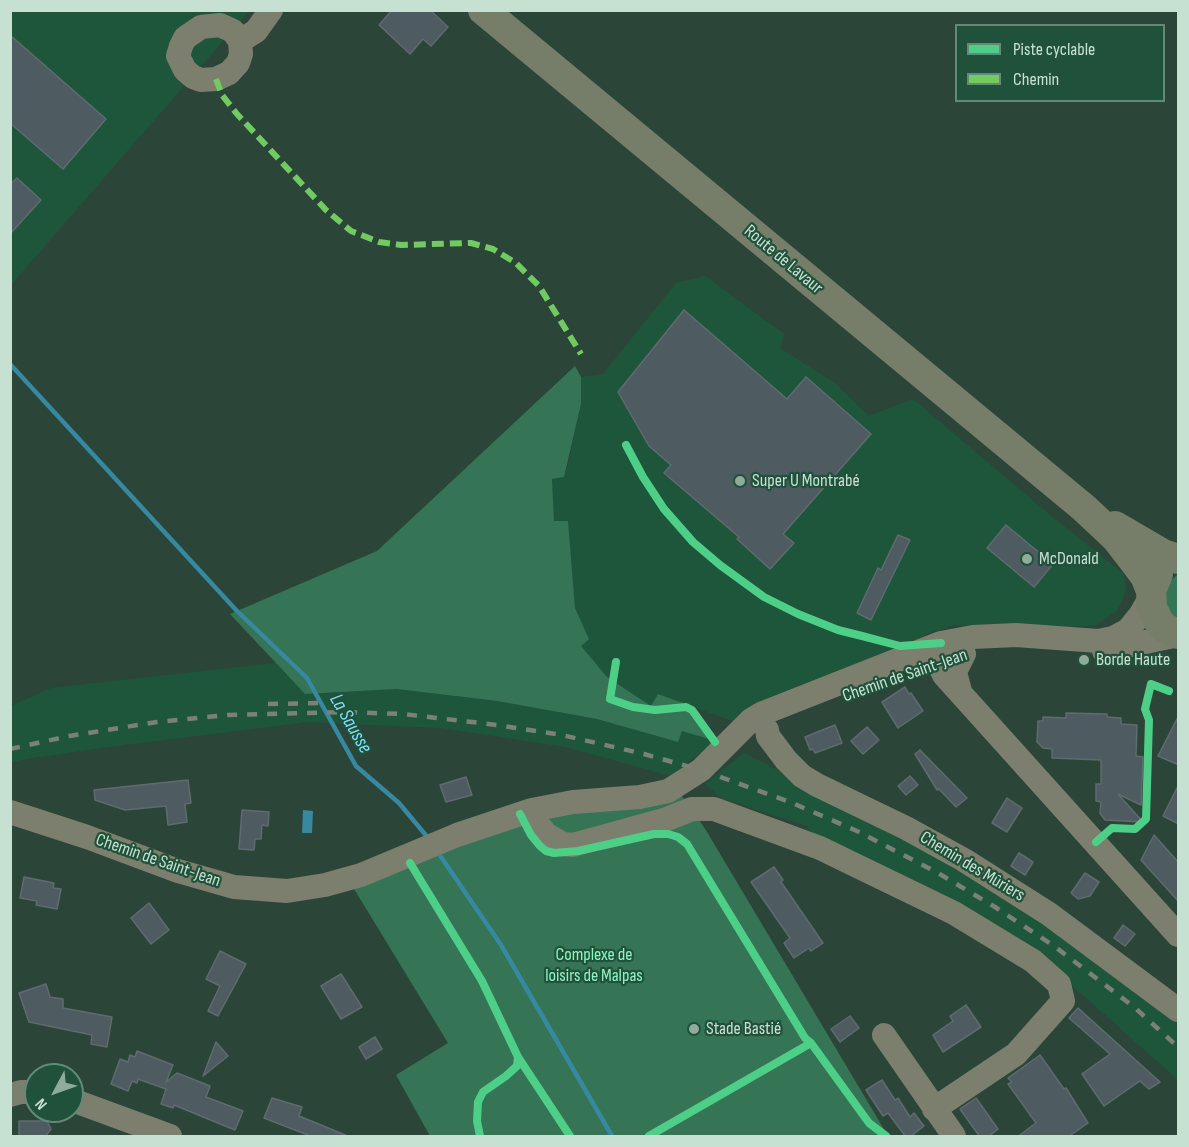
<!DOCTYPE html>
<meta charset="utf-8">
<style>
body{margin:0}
#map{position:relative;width:1189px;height:1147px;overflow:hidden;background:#2b4639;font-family:"Sofia Sans Condensed",sans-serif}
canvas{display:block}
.frame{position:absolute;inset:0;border:12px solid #c6e0d1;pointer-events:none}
.legend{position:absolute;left:955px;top:24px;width:210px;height:78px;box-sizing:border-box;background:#20513a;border:2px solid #628a76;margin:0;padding:8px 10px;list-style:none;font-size:18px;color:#c6e0d1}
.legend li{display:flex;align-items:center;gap:12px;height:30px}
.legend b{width:30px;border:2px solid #628a76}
.north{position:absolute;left:24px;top:1063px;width:60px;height:60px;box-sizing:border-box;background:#20513a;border:2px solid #628a76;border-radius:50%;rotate:229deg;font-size:16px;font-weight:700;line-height:24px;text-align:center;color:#c6e0d1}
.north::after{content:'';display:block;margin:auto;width:21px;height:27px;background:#90aa9c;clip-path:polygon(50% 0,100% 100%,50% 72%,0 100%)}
</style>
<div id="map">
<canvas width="1189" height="1147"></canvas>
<div class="frame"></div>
<ul class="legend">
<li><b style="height:8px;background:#4dcf88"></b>Piste cyclable</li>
<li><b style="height:8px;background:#71cb61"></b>Chemin</li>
</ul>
<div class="north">N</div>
</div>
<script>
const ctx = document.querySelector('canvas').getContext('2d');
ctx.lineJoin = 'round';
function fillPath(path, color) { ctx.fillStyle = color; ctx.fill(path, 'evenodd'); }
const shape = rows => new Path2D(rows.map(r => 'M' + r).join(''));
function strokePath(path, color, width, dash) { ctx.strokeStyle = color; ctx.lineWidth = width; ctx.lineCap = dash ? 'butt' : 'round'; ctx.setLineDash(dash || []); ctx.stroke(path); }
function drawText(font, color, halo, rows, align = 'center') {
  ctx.font = font + ' "Sofia Sans Condensed",sans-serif'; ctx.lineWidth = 4.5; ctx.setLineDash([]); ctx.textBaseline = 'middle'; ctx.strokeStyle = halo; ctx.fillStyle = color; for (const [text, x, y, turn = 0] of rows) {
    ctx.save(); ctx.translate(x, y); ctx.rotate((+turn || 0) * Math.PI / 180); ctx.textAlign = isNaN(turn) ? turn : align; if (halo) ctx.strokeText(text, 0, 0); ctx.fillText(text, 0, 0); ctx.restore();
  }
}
const built = shape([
 [11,11,249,11,11,285],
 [705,276,784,334,780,348,836,384,869,416,913,399,1050,515,1124,574,1126,591,1117,611,1095,626,1004,628,955,625,929,633,902,649,743,719,732,721,658,694,651,706,607,677,580,646,589,638,575,608,568,521,554,522,552,479,564,477,568,465,581,404,581,377,603,374,676,283],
 [275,663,305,694,397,689,497,701,597,719,678,742,682,731,712,740,713,743,670,776,566,747,441,728,307,722,108,747,26,759,11,763,11,706,51,688],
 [744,753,949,856,1178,1021,1178,1080,1059,974,814,836,807,826,721,798,705,784]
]);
const green = shape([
 [575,366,581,377,581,404,564,477,552,479,554,521,568,521,575,608,589,639,581,646,607,677,651,706,658,694,683,703,712,740,682,731,678,742,597,719,497,701,397,689,305,694,230,614,377,551],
 [1178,574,1178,620,1170,614,1165,605,1167,584],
 [674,788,688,803,707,832,888,1136,430,1136,396,1075,448,1043,348,879,441,841]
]);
const water = shape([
 [303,810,313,811,312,833,302,833]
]);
const stream = shape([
 [10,364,236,610,307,678,356,766,399,803,429,839],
 [437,851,501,945,612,1136]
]);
const building = shape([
 [392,10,430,10,448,27,431,46,423,39,410,54,379,25,392,10],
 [10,35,106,119,63,169,10,123,10,35],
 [17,178,41,200,10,234,10,184,17,178],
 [684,310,787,399,806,377,871,434,783,534,794,543,770,569,737,539,739,537,664,473,671,465,649,446,618,392,684,310],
 [1006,525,1053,564,1034,587,987,548,1006,525],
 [898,535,910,540,871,620,857,613,878,568,881,570,898,535],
 [905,687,909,694,911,693,923,711,898,728,882,702,905,687],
 [1066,713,1107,714,1107,717,1121,718,1121,724,1137,725,1136,756,1143,757,1141,805,1118,794,1143,822,1105,820,1100,813,1101,802,1096,801,1096,784,1101,784,1101,760,1052,758,1052,749,1043,748,1037,742,1038,721,1043,721,1043,717,1066,718,1066,713],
 [1179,715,1179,765,1158,756,1179,715],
 [835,725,842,743,815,753,813,749,810,750,805,737,835,725],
 [867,727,879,740,863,754,851,741,867,727],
 [920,750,967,798,956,807,939,789,937,790,915,754,920,750],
 [910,776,918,785,906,795,898,786,910,776],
 [466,777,472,795,446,802,440,785,466,777],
 [188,780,191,803,185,804,187,822,168,825,166,806,125,810,95,800,94,790,188,780],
 [1179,784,1179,824,1163,816,1179,784],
 [1007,798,1022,808,1007,832,992,823,1007,798],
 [242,810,269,812,268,826,262,825,261,839,255,839,254,850,239,849,242,810],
 [1154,835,1179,863,1179,902,1141,860,1154,835],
 [1019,853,1033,862,1025,875,1011,866,1019,853],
 [774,867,783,880,781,882,823,943,811,951,809,948,794,958,784,943,790,938,751,882,774,867],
 [1085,873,1099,882,1090,896,1078,899,1071,893,1085,873],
 [24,877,54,883,53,888,61,889,57,909,36,905,37,901,20,898,24,877],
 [149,903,169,930,151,944,131,918,149,903],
 [1123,925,1135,934,1125,946,1114,938,1123,925],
 [220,951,246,964,218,1016,208,1011,220,986,206,979,220,951],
 [341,974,362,1007,341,1019,321,986,341,974],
 [46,984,50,997,63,999,63,1008,112,1017,107,1047,91,1044,92,1035,29,1022,19,993,46,984],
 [966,1005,981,1027,943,1052,933,1035,953,1021,950,1016,966,1005],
 [1078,1008,1160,1082,1149,1089,1140,1081,1104,1106,1082,1074,1110,1054,1069,1018,1078,1008],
 [850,1016,859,1028,840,1042,831,1029,850,1016],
 [375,1037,382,1049,366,1059,359,1047,375,1037],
 [216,1042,228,1056,203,1076,216,1042],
 [137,1051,173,1065,166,1082,177,1073,210,1086,206,1097,243,1111,235,1130,174,1105,173,1108,161,1104,166,1089,138,1079,137,1083,132,1081,128,1091,111,1084,120,1059,128,1062,130,1055,135,1057,137,1051],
 [1040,1055,1064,1089,1066,1088,1088,1123,1068,1137,1017,1137,1036,1123,1008,1084,1012,1082,1008,1078,1040,1055],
 [882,1080,895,1100,898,1098,910,1117,914,1113,924,1126,910,1137,906,1137,888,1113,883,1116,866,1090,882,1080],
 [272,1098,302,1107,299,1116,350,1137,313,1137,264,1118,272,1098],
 [976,1098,998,1129,988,1137,980,1137,960,1109,976,1098],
 [19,1121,47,1121,51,1129,45,1137,19,1137,19,1121]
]);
const minor = shape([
 [220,25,233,31,240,41,241,54,238,63,229,73,216,79,201,80,193,77,185,70,178,56,181,46,185,38,201,27,220,25],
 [240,41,256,31,271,10],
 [941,643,937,661,944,675,1178,935],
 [1104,651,1178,635],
 [960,691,955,672,964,654],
 [767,730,768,736,786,760,802,776,817,785,906,828,964,860,1049,914,1178,1010],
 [532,810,539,826,547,835,563,844,573,845,667,819,692,809,714,809,820,848,954,913,1033,961,1059,984,1063,1001,1016,1054,934,1109],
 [10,812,87,837,178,871,234,887,287,891,325,885,361,875,457,835,532,810,573,802,640,797,668,791,701,770,751,720,761,714,941,643,973,637,1016,635,1098,641,1113,638,1128,630,1141,614,1150,598],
 [884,1035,954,1136],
 [10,1095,21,1092,36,1092],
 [72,1100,170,1136]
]);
const major = shape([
 [483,10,1084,508,1116,538,1133,560,1145,576,1151,591],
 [1115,526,1163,554,1178,559],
 [1158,574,1151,591,1152,607,1159,622,1165,628,1178,634]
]);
const rail = shape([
 [268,704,325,703],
 [10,749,69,736,157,722,228,715,342,712,403,714,497,725,562,735,644,754,701,770,790,802,857,831,938,873,995,907,1054,946,1134,1007,1178,1047]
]);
const quiet = shape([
 [216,79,222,95,237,114,326,210,351,231,379,242,401,245,471,243,493,249,516,263,539,286,581,354]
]);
const cycleway = shape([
 [626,445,643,477,664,509,693,542,720,565,764,597,798,614,838,630,862,636,900,646,941,643],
 [616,662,610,699,633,707,655,710,686,707,692,710,715,742],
 [520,814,531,835,540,846,546,851,554,853,578,851,654,834,668,834,678,837,687,844,805,1038,811,1043,869,1123,886,1136],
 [1096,842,1112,828,1135,829,1146,819,1149,720,1145,709,1151,684,1169,691],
 [410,863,482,981,518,1057,517,1066,506,1076,483,1092,478,1102,477,1121,480,1136],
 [518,1057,570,1136],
 [649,1136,811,1043]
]);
const markers = [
 [740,481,6,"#90aa9c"],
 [1027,559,6,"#90aa9c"],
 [1084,660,6,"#90aa9c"],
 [694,1029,6,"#90aa9c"]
];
const streetNames = [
 ["Route de Lavaur",783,260,40],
 ["Chemin de Saint-Jean",905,676,-19],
 ["Chemin de Saint-Jean",158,861,19],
 ["Chemin des Mûriers",972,867,31]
];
const poiNames = [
 ["Super U Montrabé",752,481],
 ["McDonald",1039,559],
 ["Borde Haute",1096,660],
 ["Stade Bastié",706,1029]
];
const parkNames = [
 ["Complexe de",594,955],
 ["loisirs de Malpas",594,976]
];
const waterNames = [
 ["La Sausse",350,724,60]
];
fillPath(built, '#1e563c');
fillPath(green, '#357556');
fillPath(water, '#3689a0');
strokePath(stream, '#3689a0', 4.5);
fillPath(building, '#4e5b60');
strokePath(building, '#5f6b6e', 1.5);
strokePath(minor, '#7c7e6e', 24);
strokePath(major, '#767d69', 30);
strokePath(rail, '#7b8275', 4.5, [10, 10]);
strokePath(quiet, '#71cb61', 6, [12, 6]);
strokePath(cycleway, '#4dcf88', 8);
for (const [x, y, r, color] of markers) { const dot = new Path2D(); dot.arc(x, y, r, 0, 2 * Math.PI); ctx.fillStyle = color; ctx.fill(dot); strokePath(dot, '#20513a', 2); }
drawText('18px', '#c6e0d1', '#20513a', streetNames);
drawText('18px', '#c6e0d1', '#20513a', poiNames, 'left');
drawText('18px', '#8ef5c1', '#20513a', parkNames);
drawText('italic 20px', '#81ddfb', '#20513a', waterNames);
</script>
